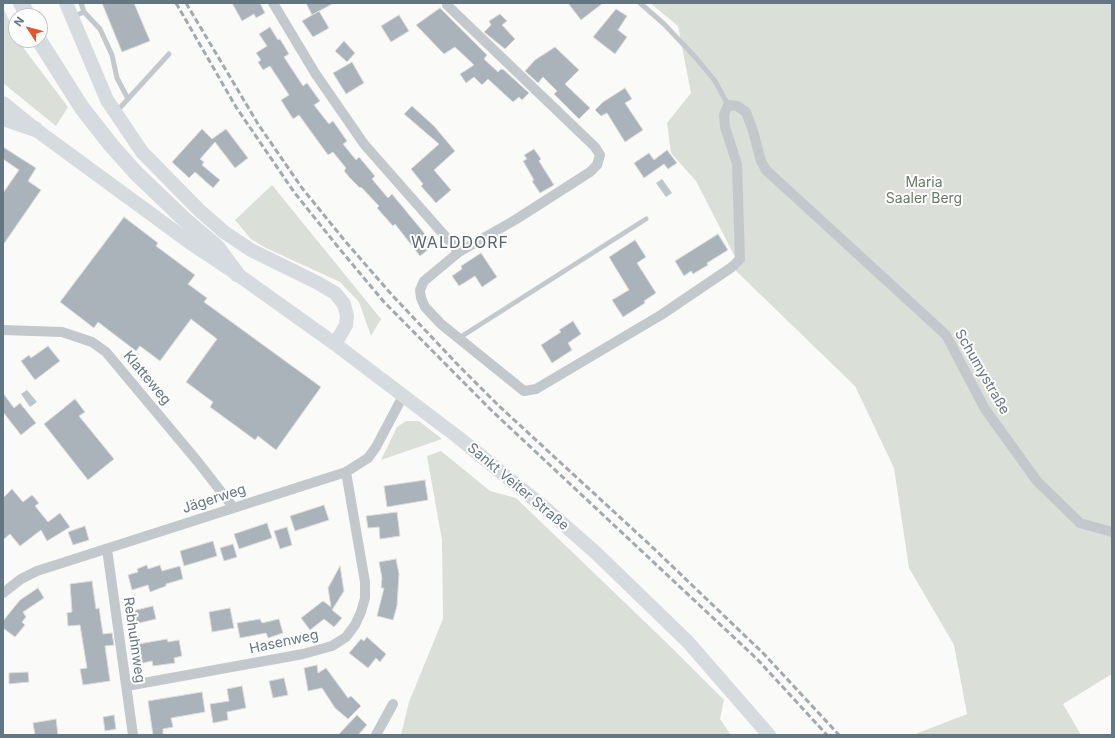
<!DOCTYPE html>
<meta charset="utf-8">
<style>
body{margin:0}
#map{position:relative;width:1115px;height:738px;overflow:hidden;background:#fafaf8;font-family:Inter,sans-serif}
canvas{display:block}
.frame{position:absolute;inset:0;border:4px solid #657683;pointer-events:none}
.north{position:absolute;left:8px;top:8px;width:40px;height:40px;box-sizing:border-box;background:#fff;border:1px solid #c1c8cd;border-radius:50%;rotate:306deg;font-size:11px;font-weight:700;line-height:16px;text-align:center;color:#657683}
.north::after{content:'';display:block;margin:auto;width:14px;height:18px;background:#e4572e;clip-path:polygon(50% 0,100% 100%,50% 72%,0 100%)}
</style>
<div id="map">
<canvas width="1115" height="738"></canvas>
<div class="frame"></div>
<div class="north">N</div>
</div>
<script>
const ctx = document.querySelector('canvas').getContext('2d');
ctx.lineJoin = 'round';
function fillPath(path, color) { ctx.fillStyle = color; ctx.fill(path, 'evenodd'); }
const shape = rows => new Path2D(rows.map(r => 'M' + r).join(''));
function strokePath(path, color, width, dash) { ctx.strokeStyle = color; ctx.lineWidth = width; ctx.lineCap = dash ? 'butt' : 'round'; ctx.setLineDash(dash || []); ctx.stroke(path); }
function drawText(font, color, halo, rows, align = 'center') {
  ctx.font = font + ' Inter,sans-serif'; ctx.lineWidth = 4; ctx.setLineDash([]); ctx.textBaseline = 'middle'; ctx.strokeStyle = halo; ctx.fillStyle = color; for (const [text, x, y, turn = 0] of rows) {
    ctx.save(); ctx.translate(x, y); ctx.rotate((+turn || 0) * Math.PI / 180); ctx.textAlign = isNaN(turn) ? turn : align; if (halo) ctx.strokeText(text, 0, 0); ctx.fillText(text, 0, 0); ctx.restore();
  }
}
const green = shape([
 [650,3,1112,3,1112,674,1063,704,1081,735,913,735,967,714,954,645,909,568,894,468,855,386,736,271,735,257,696,181,671,153,667,123,691,93,678,26],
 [3,8,16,33,16,40,20,40,25,50,68,107,56,126,3,83],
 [272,185,381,319,371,336,359,302,340,282,266,248,251,239,235,220],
 [406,421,419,421,442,439,381,460,397,427],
 [441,451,490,491,516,498,671,647,724,700,720,719,731,735,401,735,409,702,443,619,442,540,427,456]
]);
const water = shape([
 [662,179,672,193,666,197,656,183],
 [27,390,37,402,30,407,21,394]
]);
const building = shape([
 [102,3,134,3,150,41,122,52,102,3],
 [232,3,260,3,265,13,256,18,254,14,242,21,232,3],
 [306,3,334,3,312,15,306,3],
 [568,3,603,3,581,20,568,3],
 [440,8,487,55,484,59,498,72,501,69,504,70,529,93,522,100,519,97,513,102,488,79,482,85,474,77,466,83,460,74,474,65,455,47,444,54,416,25,440,8],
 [616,9,627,16,618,30,627,37,615,54,593,37,616,9],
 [319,11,329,28,313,37,302,21,319,11],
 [500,14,507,21,502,25,515,39,505,49,484,32,491,25,489,21,500,14],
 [399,15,409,31,391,42,381,26,399,15],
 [270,27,278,40,280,39,289,54,284,57,303,86,307,83,320,101,314,105,329,124,333,121,347,141,343,144,356,160,359,157,375,176,372,179,388,198,392,194,434,245,420,256,395,224,393,226,377,208,379,206,361,187,360,188,350,178,344,171,346,168,333,152,328,155,299,115,293,119,281,100,289,95,270,66,263,70,258,62,261,60,256,53,267,46,259,34,270,27],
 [344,41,355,53,347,62,335,51,344,41],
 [555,47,579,70,565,84,590,108,579,119,554,94,557,91,543,77,538,83,525,71,535,60,555,47],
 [352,62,364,83,346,94,333,73,352,62],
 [625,88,632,99,625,103,643,130,625,142,607,113,601,116,595,110,603,102,625,88],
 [412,106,434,126,455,151,434,170,451,190,436,203,421,186,423,184,411,169,439,144,404,114,412,106],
 [202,129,212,139,226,129,248,158,235,168,215,142,200,159,204,162,202,165,220,180,213,188,195,172,189,178,172,162,202,129],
 [3,147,36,168,28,181,41,190,3,245,3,193,19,170,3,159,3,147],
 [534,149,541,159,539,161,554,185,540,193,532,181,534,180,523,161,527,159,524,155,534,149],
 [667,150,677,163,668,169,664,164,644,178,634,163,649,153,654,160,667,150],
 [124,217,158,243,156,246,195,275,188,284,207,298,204,302,321,387,276,450,258,436,255,440,210,407,213,402,186,382,217,339,191,319,160,361,140,346,136,351,98,322,94,328,60,302,124,217],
 [718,234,728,250,707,263,708,265,693,274,691,271,684,276,675,261,718,234],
 [635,240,646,257,637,263,656,293,644,301,645,303,623,317,612,300,629,290,609,257,635,240],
 [481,253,497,277,482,287,475,276,459,286,452,276,462,269,461,266,481,253],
 [573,321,581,334,568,343,572,350,552,363,541,345,561,332,559,330,573,321],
 [48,346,60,361,35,380,21,361,29,355,31,358,48,346],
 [3,393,14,408,20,403,36,423,21,435,3,412,3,393],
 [75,399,85,412,79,416,114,459,88,480,44,424,75,399],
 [425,480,428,500,387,507,384,486,425,480],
 [12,489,23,502,32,495,39,503,35,506,48,522,60,513,70,527,47,541,41,530,20,546,10,534,3,540,3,498,12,489],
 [324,505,329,520,295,531,290,516,324,505],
 [397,512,400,536,380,539,379,527,368,528,366,516,397,512],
 [267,523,272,538,239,549,234,534,267,523],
 [85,526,89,540,73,545,68,532,85,526],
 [287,527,292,545,280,549,274,531,287,527],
 [213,541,217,556,184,566,180,551,213,541],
 [233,544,237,557,224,561,220,548,233,544],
 [396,559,399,574,397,606,393,620,377,616,384,588,381,588,382,578,379,562,396,559],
 [147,565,148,569,160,565,162,571,180,566,183,579,166,584,166,586,150,592,148,585,132,590,128,575,138,572,137,569,147,565],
 [340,566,344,591,332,610,342,618,334,627,324,619,310,630,301,618,323,601,331,607,328,588,340,566],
 [92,581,96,609,99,608,103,634,112,633,114,645,105,646,110,681,83,685,80,669,87,668,80,625,68,626,67,613,72,612,70,584,92,581],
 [38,588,44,598,23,612,26,617,22,622,25,625,15,637,3,628,3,621,20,600,38,588],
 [153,606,156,619,135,624,132,611,153,606],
 [230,608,234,628,212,632,209,612,230,608],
 [260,619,262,623,279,619,283,633,268,638,266,633,240,638,237,623,260,619],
 [367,637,386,654,380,662,376,658,368,668,349,653,361,639,364,641,367,637],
 [167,639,168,642,179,640,182,656,174,658,175,663,153,666,152,661,143,663,136,658,135,654,139,647,139,644,167,639],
 [317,665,318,673,326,668,348,698,351,696,361,706,348,719,335,708,322,688,308,691,304,668,317,665],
 [28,672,29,682,9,684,9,673,28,672],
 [284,678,288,695,273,698,269,681,284,678],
 [242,686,246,708,227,712,228,720,213,723,210,704,229,701,227,689,242,686],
 [202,692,205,712,171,718,173,727,163,729,163,735,153,735,148,701,202,692],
 [114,715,116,729,105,731,103,717,114,715],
 [357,715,367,725,358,735,338,735,357,715],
 [56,719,58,735,35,735,33,723,56,719]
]);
const service = shape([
 [640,3,664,24,696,58,715,81,728,105],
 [84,12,100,29,112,55,117,78,128,99],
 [72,17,84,12,81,3],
 [117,111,169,54],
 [459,338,646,219]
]);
const minor = shape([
 [273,3,315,73,364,144,459,252,424,281,420,290,421,298,425,307,441,324,524,391,536,389,661,315,732,267,740,259,737,164,725,127,724,115,728,105,737,106,746,112,753,131,761,161,766,170,946,335,985,409,1037,481,1080,523,1112,532],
 [447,5,595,147,600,155,597,165,590,172,515,220,459,252],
 [3,330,62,332,92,342,106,352,198,462,233,507],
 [107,549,133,735],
 [3,593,21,579,37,571,346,472,368,458,376,447,403,396],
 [127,686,303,654,332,646,346,637,355,625,361,612,365,598,365,582,346,472],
 [376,735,393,704]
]);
const secondary = shape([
 [66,3,107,100,142,152,199,210,224,232,251,250,318,283,335,293,344,304,347,316,346,325,335,344],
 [3,103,35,129,192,244,237,274,335,344,459,438,546,509,596,553,688,642,769,735]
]);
const trunk = shape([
 [21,3,28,16],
 [39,40,82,108,111,145,136,173,184,219,217,247,237,274],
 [3,118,35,129]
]);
const rail = shape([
 [176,3,236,107,294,192,338,247,384,302,491,410,757,659,827,735],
 [186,3,258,124,302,188,345,241,392,295,459,366,499,406,649,544,763,653,839,735]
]);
const parkNames = [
 ["Maria",924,183],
 ["Saaler Berg",924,199]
];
const streetNames = [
 ["Schumystraße",982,372,60],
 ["Klatteweg",147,378,50],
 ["Sankt Veiter Straße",518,487,40],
 ["Jägerweg",214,499,-18],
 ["Rebhuhnweg",134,640,82],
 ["Hasenweg",284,642,-12]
];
const quarterNames = [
 ["WALDDORF",460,243]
];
fillPath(green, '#dadfd7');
fillPath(water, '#bbc7cb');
fillPath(building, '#aab3b9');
strokePath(building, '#dcdcda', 1);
strokePath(service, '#c3c8cc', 5);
strokePath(minor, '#c3c8cc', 10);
strokePath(secondary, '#d6dbdf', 14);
strokePath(trunk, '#d6dbdf', 16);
strokePath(rail, '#a2aab0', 3, [6, 3]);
drawText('14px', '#687a64', '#fff', parkNames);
drawText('14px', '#657683', '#fff', streetNames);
ctx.letterSpacing = '1px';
drawText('16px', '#57646e', '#fff', quarterNames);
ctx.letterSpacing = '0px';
</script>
